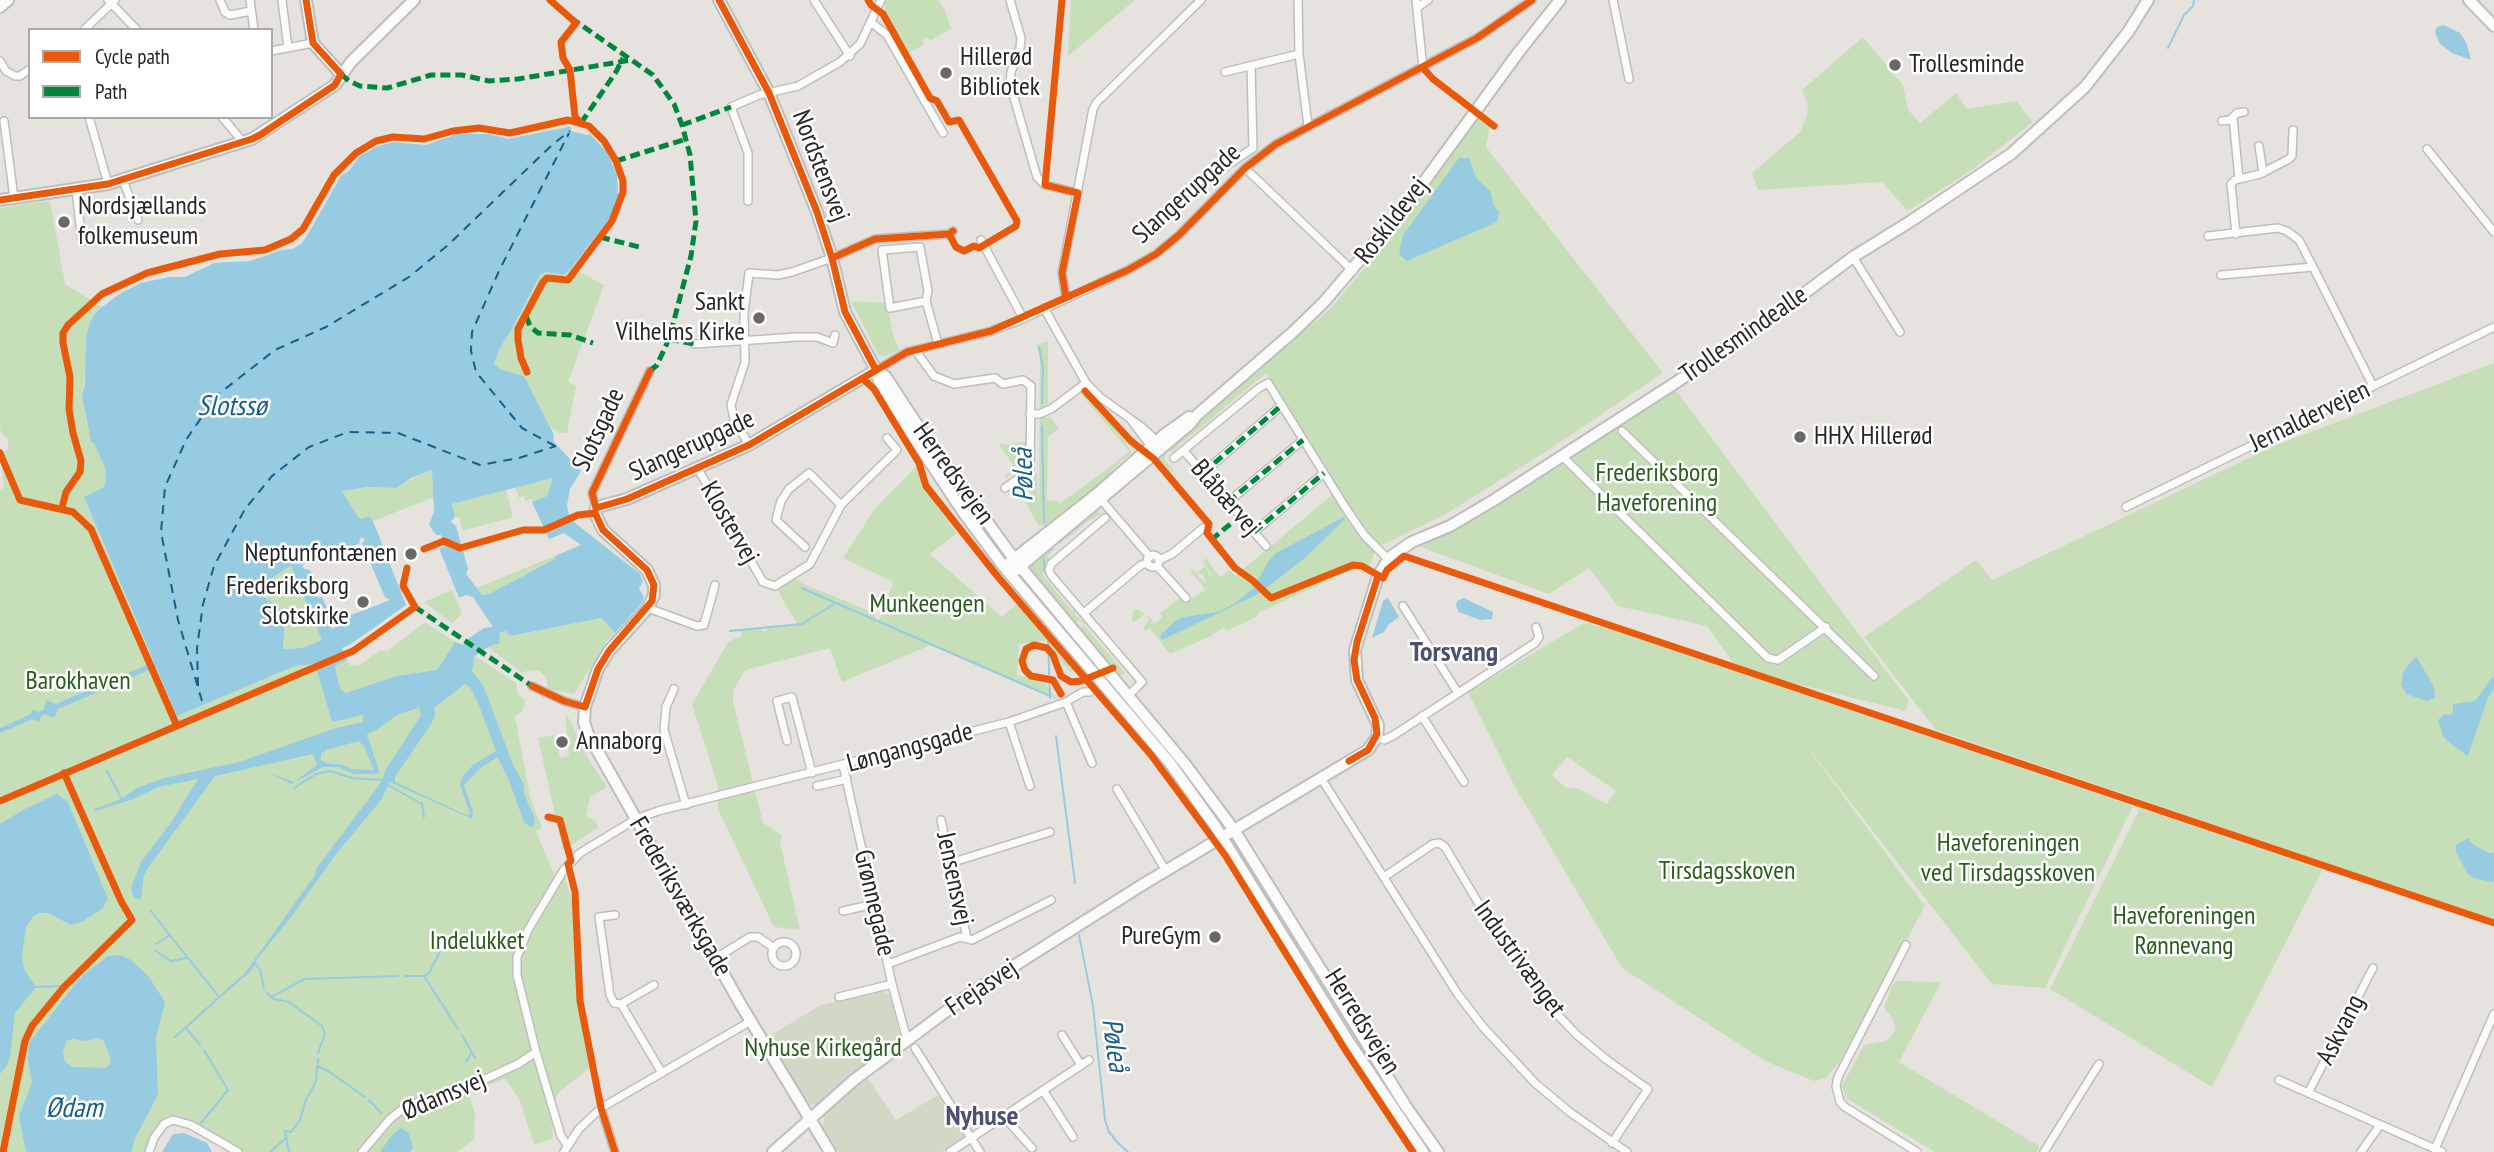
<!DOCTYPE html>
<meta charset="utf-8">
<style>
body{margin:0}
#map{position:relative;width:2494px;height:1152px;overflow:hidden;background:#e6e2de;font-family:"PT Sans Narrow",sans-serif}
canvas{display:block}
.legend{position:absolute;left:28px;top:28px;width:245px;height:91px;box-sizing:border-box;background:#fff;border:2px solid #a9a9a9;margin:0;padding:9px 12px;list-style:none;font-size:21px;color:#272727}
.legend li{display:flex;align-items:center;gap:14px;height:35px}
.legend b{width:35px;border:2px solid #a9a9a9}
</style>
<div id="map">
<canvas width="2494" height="1152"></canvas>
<ul class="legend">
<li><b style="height:9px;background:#e8590c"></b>Cycle path</li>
<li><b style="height:9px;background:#00873e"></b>Path</li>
</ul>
</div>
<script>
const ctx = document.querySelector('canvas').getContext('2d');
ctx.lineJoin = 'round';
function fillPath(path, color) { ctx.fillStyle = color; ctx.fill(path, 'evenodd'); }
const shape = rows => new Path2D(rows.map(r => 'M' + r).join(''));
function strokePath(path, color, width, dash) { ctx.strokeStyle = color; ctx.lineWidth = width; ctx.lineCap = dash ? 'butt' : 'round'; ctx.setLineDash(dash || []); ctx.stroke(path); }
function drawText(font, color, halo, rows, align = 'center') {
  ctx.font = font + ' "PT Sans Narrow",sans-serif'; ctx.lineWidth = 5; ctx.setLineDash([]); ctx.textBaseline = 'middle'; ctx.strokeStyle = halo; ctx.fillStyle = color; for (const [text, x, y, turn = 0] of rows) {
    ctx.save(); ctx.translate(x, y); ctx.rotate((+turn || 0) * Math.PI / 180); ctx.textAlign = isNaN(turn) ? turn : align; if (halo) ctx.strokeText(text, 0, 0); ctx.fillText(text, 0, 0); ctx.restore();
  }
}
const green = shape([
 [887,0,938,0,945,10,951,29,930,41,927,37,922,40,924,44,908,54,884,11],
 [1071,0,1135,0,1068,56],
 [1863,37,1903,85,1908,110,1920,123,1956,93,1967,109,2016,101,2033,122,1973,169,1908,211,1882,182,1758,190,1752,173,1800,132,1807,115,1808,104,1802,90],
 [1478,118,1490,127,1486,147,1663,373,1550,449,1446,514,1380,546,1348,508,1266,373,1171,452,1169,451,1166,454,1164,459,1174,471,1169,475,1155,457,1329,310,1392,236],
 [50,201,65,284,102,307,94,313,82,396,87,426,106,470,106,478,104,487,84,497,177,716,295,666,315,664,332,722,363,715,378,729,397,715,419,708,472,671,475,656,516,683,518,693,525,701,522,712,515,716,530,797,542,828,536,831,553,872,565,877,572,902,581,1003,591,1067,558,1093,552,1108,553,1139,534,1144,519,1099,505,1078,469,1094,475,1114,474,1139,457,1152,238,1152,225,1143,183,1125,168,1126,161,1131,151,1139,146,1152,0,1152,0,490,4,487,0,455,8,449,8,439,1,433,0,426,0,208],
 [572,268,604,285,568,382,576,386,567,433,559,433,550,427,524,376,500,369,494,365,500,348,512,329,540,275,546,272,564,275],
 [851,301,887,303,893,335,899,350,885,356,879,356],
 [1048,341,1048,405,1045,418,1050,417,1059,428,1048,437,1047,500,1058,501,1059,504,1105,471,1129,451,1081,394,1085,392,1094,400,1138,449,1138,454,1128,461,1135,451,1127,443,1126,445,1132,453,1113,469,1102,485,1045,530,1045,527,1038,525,1026,503,1031,502,1030,490,1034,489,1034,474,1037,473,1039,506,1040,357,1037,345],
 [2494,363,2494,920,1936,730,1864,637,1976,560,1992,580,2276,445],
 [1675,389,1909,701,1906,711,1789,682,1734,664,1707,626,1618,606,1589,568,1549,594,1421,547,1493,505],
 [1027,441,1027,464,1024,465,1028,466,1026,471,1019,468,1006,478,1004,476,1015,468,999,444,1009,445],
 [918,465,922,485,957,533,930,554,1002,617,1018,603,1076,671,1070,672,1046,641,1019,644,1017,675,1043,682,1058,700,931,645,842,682,830,648,745,670,733,691,733,702,763,823,782,835,780,842,800,930,774,927,718,809,718,786,692,704,728,642,741,636,741,629,761,627,762,631,767,631,766,626,797,624,777,589,796,578,801,583,872,612,875,615,876,623,882,615,893,582,843,558,876,507],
 [432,470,434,497,373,521,370,516,362,520,358,517,342,491,368,487,391,488],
 [554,478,547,496,532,502,531,499,525,501,524,496,519,498,515,487],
 [506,489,513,517,462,531,460,519,455,516,452,504],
 [1332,495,1354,529,1375,552,1368,570,1363,573,1357,570,1349,571,1258,613,1256,617,1226,631,1224,627,1211,636,1170,654,1150,628,1146,631,1143,628,1149,620,1145,614,1134,622,1132,620,1133,612,1137,609,1148,616,1154,623,1152,626,1162,617,1160,613,1181,597,1186,602,1204,591,1205,589,1190,570,1192,569,1205,583,1207,580,1205,582,1203,574,1198,574,1196,571,1198,572,1204,567,1204,565,1209,574,1209,578,1211,574,1203,562,1206,558,1218,575,1221,577,1230,570,1235,576],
 [1094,509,1099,509,1095,511,1099,511,1105,515,1116,526,1101,513,1093,519,1092,518,1061,543,1059,542,1054,546,1055,549,1047,556,1051,560,1042,574,1072,611,1076,608,1078,610,1074,613,1081,621,1085,618,1087,621,1084,624,1078,621,1076,623,1080,628,1084,625,1125,673,1118,678,1030,573,1031,562],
 [557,555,553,560,489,594,482,595,476,588],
 [291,566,323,640,303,648,283,649,285,622,284,618,286,613,257,593,276,575],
 [452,590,462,614,452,623,424,602],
 [603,618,615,633,606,642,574,694,548,689,546,678,539,671,529,670,522,673,488,647,500,643,498,633,506,631,510,636],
 [425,622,455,642,437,670,395,676,346,693,340,690,335,666,347,660,350,665,358,666,381,650,387,651],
 [1584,623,1616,631,2133,806,2045,988,1992,984,1795,731,1925,906,1840,1061,1826,1078,1814,1081,1765,1061,1622,968,1514,785,1468,692],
 [1567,757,1616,791,1607,804,1579,789,1565,787,1552,775],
 [565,714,570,720,584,752,607,787,590,797,586,817,595,820,598,828,563,850,538,738,555,735,560,758,569,756],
 [2140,808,2323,869,2212,1087,2050,989],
 [1896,981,1941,982,1899,1062,2039,1146,2037,1152,1935,1152,1846,1098,1842,1086,1864,1045,1886,1041,1896,1030,1892,1017,1884,1008,1892,985]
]);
const cemetery = shape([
 [881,990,891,996,900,1036,819,1105,810,1105,769,1041,771,1035,821,1005],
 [867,1077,896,1120,938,1095,967,1137,942,1152,839,1152,823,1126,825,1112]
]);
const water = shape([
 [2444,25,2460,33,2466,42,2471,60,2452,53,2440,44,2435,32,2437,27],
 [568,127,571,127,571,131,587,135,590,134,607,152,617,175,618,195,611,216,570,270,564,275,546,272,540,275,512,329,500,348,494,364,500,369,524,376,553,433,554,442,581,471,570,489,567,505,570,519,640,574,643,581,639,589,644,597,642,603,615,633,602,618,510,636,506,631,499,633,500,643,488,647,475,656,472,671,484,687,513,765,524,784,524,794,535,819,534,826,530,827,524,822,508,778,497,757,478,770,464,785,473,812,472,819,390,782,381,800,337,853,291,917,257,959,252,970,213,1004,212,1002,245,973,315,875,316,869,382,781,385,771,421,715,419,708,397,715,378,729,367,734,377,764,379,771,377,774,353,774,338,767,323,767,291,784,269,773,294,782,317,765,313,754,215,776,148,868,144,875,141,898,137,899,133,896,131,888,141,862,170,824,198,779,158,787,131,800,95,811,94,809,119,800,137,788,164,778,239,762,336,728,363,722,363,715,332,722,315,664,295,666,177,716,156,667,58,709,54,718,45,714,41,716,39,722,33,719,0,733,0,728,31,714,33,709,39,712,43,710,47,700,56,704,154,662,84,497,104,487,106,478,106,470,94,443,91,442,82,396,85,384,86,337,90,323,95,313,102,307,121,293,141,283,169,277,185,277,214,263,250,261,282,250,293,249,302,243,311,229,341,176,349,171,359,157,376,147,393,142,426,145,457,134,489,134,508,139],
 [432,470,434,512,429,525,436,535,441,535,445,547,439,548,459,598,466,595,473,597,493,627,484,628,466,640,467,641,463,645,455,642,437,670,396,676,346,693,340,689,335,666,347,660,342,648,351,644,406,605,373,521,370,516,362,519,358,517,342,491,368,487,396,488,411,478],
 [553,478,547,496,532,502,549,539,564,533,581,545,557,555,553,560,489,594,482,595,466,574,468,569,456,526,451,522,455,516,452,504],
 [362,537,365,540,362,544,385,597,390,600,338,620,340,624,333,629,328,624,332,619,322,597,318,598,315,593,319,591,310,570,304,569,302,566,307,561,312,564,360,543,359,540],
 [291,566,322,640,303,648,283,649,285,621,283,618,287,613,258,593,276,575],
 [465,684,470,687,478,703,496,751,473,765,463,776,460,785,470,813,468,816,395,782,395,777,431,724,435,716,434,708],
 [359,741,364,746,374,770,351,769,343,765,327,763,321,760,321,754,326,750],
 [1459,158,1469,158,1476,178,1491,192,1493,204,1499,213,1497,222,1407,261,1399,254,1403,235],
 [1344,517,1345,519,1306,557,1260,593,1175,634,1162,640,1160,636,1174,622,1184,617,1218,612,1234,604,1254,588,1268,562,1276,553],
 [1388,598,1399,617,1388,625,1384,632,1372,638,1383,601],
 [1464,598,1493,612,1492,619,1480,620,1459,612,1456,606,1457,601],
 [2416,656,2434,687,2435,698,2427,701,2406,694,2401,685,2403,672],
 [2494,675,2494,689,2488,697,2468,756,2452,745,2443,736,2438,720,2444,715,2453,714,2453,704,2475,701],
 [57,794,68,802,108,899,103,908,82,922,71,925,48,913,39,913,33,917,26,927,22,955,24,969,36,987,15,1013,10,1056,7,1065,0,1074,0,824,23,810],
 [2468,838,2472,844,2489,853,2494,853,2494,882,2476,879,2468,874,2456,852,2456,845],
 [120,955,131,960,149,977,165,1002,156,1038,158,1095,134,1140,132,1152,26,1152,19,1116,32,1083,28,1060,29,1043,80,978,108,956],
 [97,1038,104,1041,110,1057,110,1063,106,1068,73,1067,65,1062,63,1052,66,1041,73,1039,86,1041],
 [401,1128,409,1133,413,1148,410,1152,380,1152,392,1135],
 [184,1133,207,1143,212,1152,162,1152,173,1134]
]);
const stream = shape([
 [2168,48,2184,15,2193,6,2194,0],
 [1039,347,1043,367,1042,403],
 [1042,426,1044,522],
 [1044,559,1044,571],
 [802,588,836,603],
 [730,631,802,624,836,603,1050,696],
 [1048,638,1050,698],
 [1056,736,1075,883],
 [107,771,121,798],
 [386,784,422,804,424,817],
 [294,788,316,774,330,771,352,778,382,780],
 [150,910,219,997],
 [1079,935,1093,1006,1105,1120,1109,1132,1118,1143,1128,1152],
 [156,944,170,935],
 [156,951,171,961,187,958],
 [255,963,260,970,264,988],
 [405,976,424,976,429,973,446,940],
 [424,976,458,1029],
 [36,987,61,986],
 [267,993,274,999,289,1002,322,1026,325,1034,318,1053],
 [271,997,305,979,398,976],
 [186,1028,200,1045],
 [462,1035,475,1058],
 [175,1037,213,1003],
 [466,1062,472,1052],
 [319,1067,328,1071,365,1097],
 [369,1100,381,1113],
 [201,1123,228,1090,204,1050],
 [270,1152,285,1139],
 [289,1152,285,1131,291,1132,300,1120,305,1102,316,1081,318,1059]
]);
const ferry = shape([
 [555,446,522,428,476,372,471,351,472,332,499,271,569,133],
 [198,686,197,648,203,604,214,566,245,509,272,476,309,447,348,432,398,433,480,465,519,458,556,446],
 [202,701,178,620,161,532,165,487,186,440,216,396,275,350,326,327,409,277,448,245,553,144,570,131]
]);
const street = shape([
 [108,0,137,30],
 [220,0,225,12,230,15,251,11],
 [250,0,254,30],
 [282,0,288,48],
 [814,0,850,56],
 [1010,0,1021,38,1020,48,1011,72,1010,84,1037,177,1045,185,1078,193],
 [1298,0,1299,54,1308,126],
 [1416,0,1423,68],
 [1613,0,1629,79],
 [1417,8,1428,0],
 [872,23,887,35,943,133],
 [84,30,115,0],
 [271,51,313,43],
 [0,61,6,71,15,76,20,76,30,69],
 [1225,72,1299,54],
 [89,117,108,184],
 [222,117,243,142],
 [2233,118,2239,179],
 [4,121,14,198],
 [2222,121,2230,120,2237,113,2244,112],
 [2259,146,2263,173],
 [2427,149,2494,232],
 [1226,166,1253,148,1251,66],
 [1245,168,1353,271],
 [123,180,138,220],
 [76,190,82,242],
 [748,201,748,153,731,107,759,95,798,86,840,62,860,44,881,0],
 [2236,234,2231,184,2235,180,2260,174,2289,159,2292,156,2293,130],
 [2208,236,2278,228,2287,231,2299,240,2313,267],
 [981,240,1023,318],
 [1853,257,1900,332],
 [2221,275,2313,267,2373,386],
 [1066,298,1062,273,1093,109,1097,102,1201,0],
 [926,301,890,308,882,250,920,247,928,291,926,301,938,344],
 [1044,308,1086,383,1100,397,1143,428,1157,441,1158,445],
 [694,344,797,337,817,337,833,343,835,335],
 [915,350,934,376,954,384,995,378,1003,384,1023,380,1031,386,1030,470,1005,488],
 [876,370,907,352,988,332,1018,321,1128,270,1156,254,1179,235,1245,168,1276,144,1477,38,1532,0],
 [1030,414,1039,414,1051,409,1086,383],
 [1131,420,1152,448],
 [1622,431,1874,676],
 [749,445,734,419,731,405,745,362,744,313,749,273,778,275,792,272,832,258,875,239,949,234,953,231],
 [1184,451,1266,546],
 [1562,456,1768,658,1778,660,1826,627],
 [1174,458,1259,388,1268,383,1345,507,1364,535,1388,559],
 [698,469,763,582,775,586,810,564,841,505,897,450,887,438],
 [1203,473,1282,405],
 [1098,496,1150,557],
 [1228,502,1303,440],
 [2126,507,2494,327],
 [596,508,592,493,650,371],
 [1105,518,1051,564,1049,570,1051,575,1142,682,1129,695],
 [1254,532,1324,473],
 [805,547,776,520,781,501,789,489,809,473,841,505],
 '1147 561a6 6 0 1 1 12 0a6 6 0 1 1-12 0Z',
 [1159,560,1172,554,1203,528],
 [1157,566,1186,598],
 [1403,606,1458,693],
 [648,608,697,626,704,625,715,585],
 [1084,613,1141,565,1148,563],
 [532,686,564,701,585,707],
 [674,689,666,707,664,730,686,805],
 [1066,702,1092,763],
 [1422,716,1464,782],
 [1009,722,1030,786],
 [1377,737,1384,740,1394,735,1535,643,1539,637,1536,627],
 [787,741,777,701,792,697,812,773],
 [843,765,892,984,907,1040],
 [1321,778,1457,993,1483,1027,1536,1084,1571,1113,1627,1152],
 [817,786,847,779],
 [1117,789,1166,871],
 [941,820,967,938],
 [950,863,1050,832],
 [1384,877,1433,844,1439,843,1445,847,1504,946,1554,1011,1577,1035,1607,1060,1648,1089,1612,1143],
 [843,911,874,904],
 [615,915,599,917,610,995,614,1003,621,1004,662,1073],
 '772 954a12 12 0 1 1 24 0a12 12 0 1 1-24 0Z',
 [1906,945,1838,1077,1836,1086,1840,1102,1845,1107,1917,1152],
 [716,958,750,937,758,937,774,948],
 [888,964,960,937,972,940,1051,900],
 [839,997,892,984],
 [621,1004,654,985],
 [1062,1035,1081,1065],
 [915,1048,980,1152],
 [2279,1080,2442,1152],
 [1043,1090,1073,1137],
 [2308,1093,2373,968],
 [601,1108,615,1152],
 [1004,1117,1032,1148],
 [568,1146,561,1136,536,1052,517,975,517,957,528,930,563,871,580,853,636,819,658,811,1009,722,1066,702,1083,692,1090,692],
 [2435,1149,2494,1014],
 [149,1152,154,1138,164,1124,173,1120,191,1125,238,1152],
 [362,1152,390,1119,405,1107,483,1080,518,1064,536,1052],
 [564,1152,579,1129,601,1108,751,1021],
 [950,1152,1089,1060],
 [2044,1152,2099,1064],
 [2361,1152,2380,1125]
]);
const secondary = shape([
 [306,0,313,43,341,74],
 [719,0,769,93,817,212,832,258,845,312,876,370,879,381,902,420,963,512,1004,567,1170,763,1215,826,1347,1039,1423,1152],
 [2469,0,2494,26],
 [0,7,8,0],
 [0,200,108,184,252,139,335,85,351,62,414,0],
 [876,370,886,377,918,426,1014,559,1185,764,1234,830,1405,1105,1438,1152],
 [1009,563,1097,494,1165,434,1189,417],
 [1015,571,1190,424,1197,415,1293,332,1324,302,1410,201,1518,53,1560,0],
 [773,1152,854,1080,968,995,1142,885,1368,750,1377,737,1378,725,1357,680,1355,650,1378,576,1390,557,1412,542,1450,526,1494,500,1672,385,1759,327,1853,257,1911,221,2011,154,2085,87,2128,32,2148,0],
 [830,1152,741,1005,588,734,584,722,585,707,598,669,609,651,648,608,654,595,654,585,647,570,603,530,595,513,596,508,601,506,627,499,749,445,876,370]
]);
const quiet = shape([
 [571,18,653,75,674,104,682,125,690,155,696,221,691,256,669,339,657,365,650,371],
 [341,74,349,81,360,86,387,88,431,75,462,75,489,81,518,79,631,60],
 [581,123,616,72,623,58],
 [682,125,731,107],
 [616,161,686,139],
 [600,237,643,248],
 [526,316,530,326,538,333,570,335,593,343],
 [669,339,694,344],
 [1203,473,1282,405],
 [1228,502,1303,440],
 [1254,532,1324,473],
 [1211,540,1240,516],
 [415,607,532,686]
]);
const cycleway = shape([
 [550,0,576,23,561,42,563,58,570,70,575,117,581,123],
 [719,0,769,93,817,212,832,258,845,312,876,370],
 [868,0,871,5,883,14,930,98,937,101,949,122,959,120,1017,221,1016,226,979,248,974,246,964,251,956,247,949,234],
 [1062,0,1045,185,1078,193,1062,273,1066,298],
 [1423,68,1433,79,1494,126],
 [0,200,108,184,252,139,260,135,335,85,341,74,313,43,306,0],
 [832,258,875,239,949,234,953,231],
 [863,379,874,389,919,463,926,486,998,577,1151,755,1225,855,1346,1051,1413,1152],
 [1085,391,1131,441,1154,459,1209,524,1207,533,1235,568,1252,580,1271,598,1353,565,1362,566,1383,578,1387,570,1404,556,2494,923],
 [0,453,20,500,73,512,91,529,177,726],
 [62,508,66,492,80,472,81,461,73,433,69,409,70,377,63,343,63,333,68,325,102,294,147,273,220,254,265,250,291,239,303,229,334,175,356,153,376,141,393,137,424,139,453,131,479,128,510,133,568,120,589,126,604,141,616,161,623,181,623,192,612,221,568,280,547,278,543,282,518,329,518,340,521,358,527,372],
 [596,508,627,499,749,445,907,352,991,331,1128,270,1156,254,1179,235,1245,168,1276,144,1477,38,1532,0],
 [596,508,592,493,650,371],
 [424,549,444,541,460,548,523,530,544,530,578,515,595,513],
 [532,686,564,701,585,707,598,669,609,651,652,601,654,585,647,570,603,530,595,513],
 [1061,694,1053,680,1031,676,1025,670,1022,661,1026,649,1034,645,1047,648,1053,655,1061,676,1071,682,1081,681,1113,668],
 [1349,761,1368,750,1377,734,1375,718,1357,680,1354,660,1357,642,1378,576],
 [0,801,353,651,415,607,403,586,407,568],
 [548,817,560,820,571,861,568,864,575,892,580,1001,601,1108,615,1152],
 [3,1152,25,1041,32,1026,64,987,132,920,121,901,64,773]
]);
const markers = [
 [1895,65,7,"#6a6867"],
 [946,73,7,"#6a6867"],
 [64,222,7,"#6a6867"],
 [759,318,7,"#6a6867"],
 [1800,437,7,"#6a6867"],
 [411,554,7,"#6a6867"],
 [363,602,7,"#6a6867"],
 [562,742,7,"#6a6867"],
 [1215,937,7,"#6a6867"]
];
const poiNames = [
 ["Hillerød",960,58],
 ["Bibliotek",960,88],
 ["Trollesminde",1909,65],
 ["Nordsjællands",78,207],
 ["folkemuseum",78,237],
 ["Sankt",745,303,"right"],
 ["Vilhelms Kirke",745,333,"right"],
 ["HHX Hillerød",1814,437],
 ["Neptunfontænen",397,554,"right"],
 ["Frederiksborg",349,587,"right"],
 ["Slotskirke",349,617,"right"],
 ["Annaborg",576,742],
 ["PureGym",1201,937,"right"]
];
const streetNames = [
 ["Nordstensvej",820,166,69],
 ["Slangerupgade",1187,194,-42],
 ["Roskildevej",1392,221,-52],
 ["Trollesmindealle",1744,335,-35],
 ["Jernaldervejen",2310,417,-26],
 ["Slotsgade",599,430,-65],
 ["Slangerupgade",692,446,-25],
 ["Herredsvejen",953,474,54],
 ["Blåbærvej",1225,498,49],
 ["Klostervej",729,523,60],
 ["Løngangsgade",910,748,-15],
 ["Jensensvej",954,879,78],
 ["Frederiksværksgade",680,897,60],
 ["Grønnegade",874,903,77],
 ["Industrivænget",1519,959,54],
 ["Frejasvej",982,988,-34],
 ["Herredsvejen",1362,1022,58],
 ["Askvang",2341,1030,-63],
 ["Ødamsvej",444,1096,-23]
];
const parkNames = [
 ["Frederiksborg",1657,474],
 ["Haveforening",1657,504],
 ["Munkeengen",927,605],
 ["Barokhaven",78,682],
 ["Haveforeningen",2008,844],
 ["ved Tirsdagsskoven",2008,874],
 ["Tirsdagsskoven",1727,872],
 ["Haveforeningen",2184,917],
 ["Rønnevang",2184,947],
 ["Indelukket",477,942],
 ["Nyhuse Kirkegård",823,1049]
];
const waterNames = [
 ["Slotssø",232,407],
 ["Pøleå",1024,475,-91],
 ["Pøleå",1114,1045,82],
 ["Ødam",74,1109]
];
const neighbourhoodNames = [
 ["Torsvang",1454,653],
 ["Nyhuse",982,1117]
];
fillPath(green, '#c7dfb9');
fillPath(cemetery, '#d1d9c6');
fillPath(water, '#96cbe2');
strokePath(stream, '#96cbe2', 2);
strokePath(ferry, '#175e8b', 2, [9, 7]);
strokePath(street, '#bfbebf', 10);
strokePath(secondary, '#bfbebf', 14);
strokePath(street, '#fbfbfa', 7);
strokePath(secondary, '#fbfbfa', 10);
strokePath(quiet, '#00873e', 5, [10, 5]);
strokePath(cycleway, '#e8590c', 7);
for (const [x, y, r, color] of markers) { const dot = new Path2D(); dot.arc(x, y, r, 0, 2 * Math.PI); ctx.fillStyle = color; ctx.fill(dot); strokePath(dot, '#fff', 2.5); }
drawText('26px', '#272727', '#fff', poiNames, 'left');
drawText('26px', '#272727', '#fff', streetNames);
drawText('26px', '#295d1e', '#fff', parkNames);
drawText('italic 28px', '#175e8b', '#fff', waterNames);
drawText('bold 28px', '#4c5174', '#fff', neighbourhoodNames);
</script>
